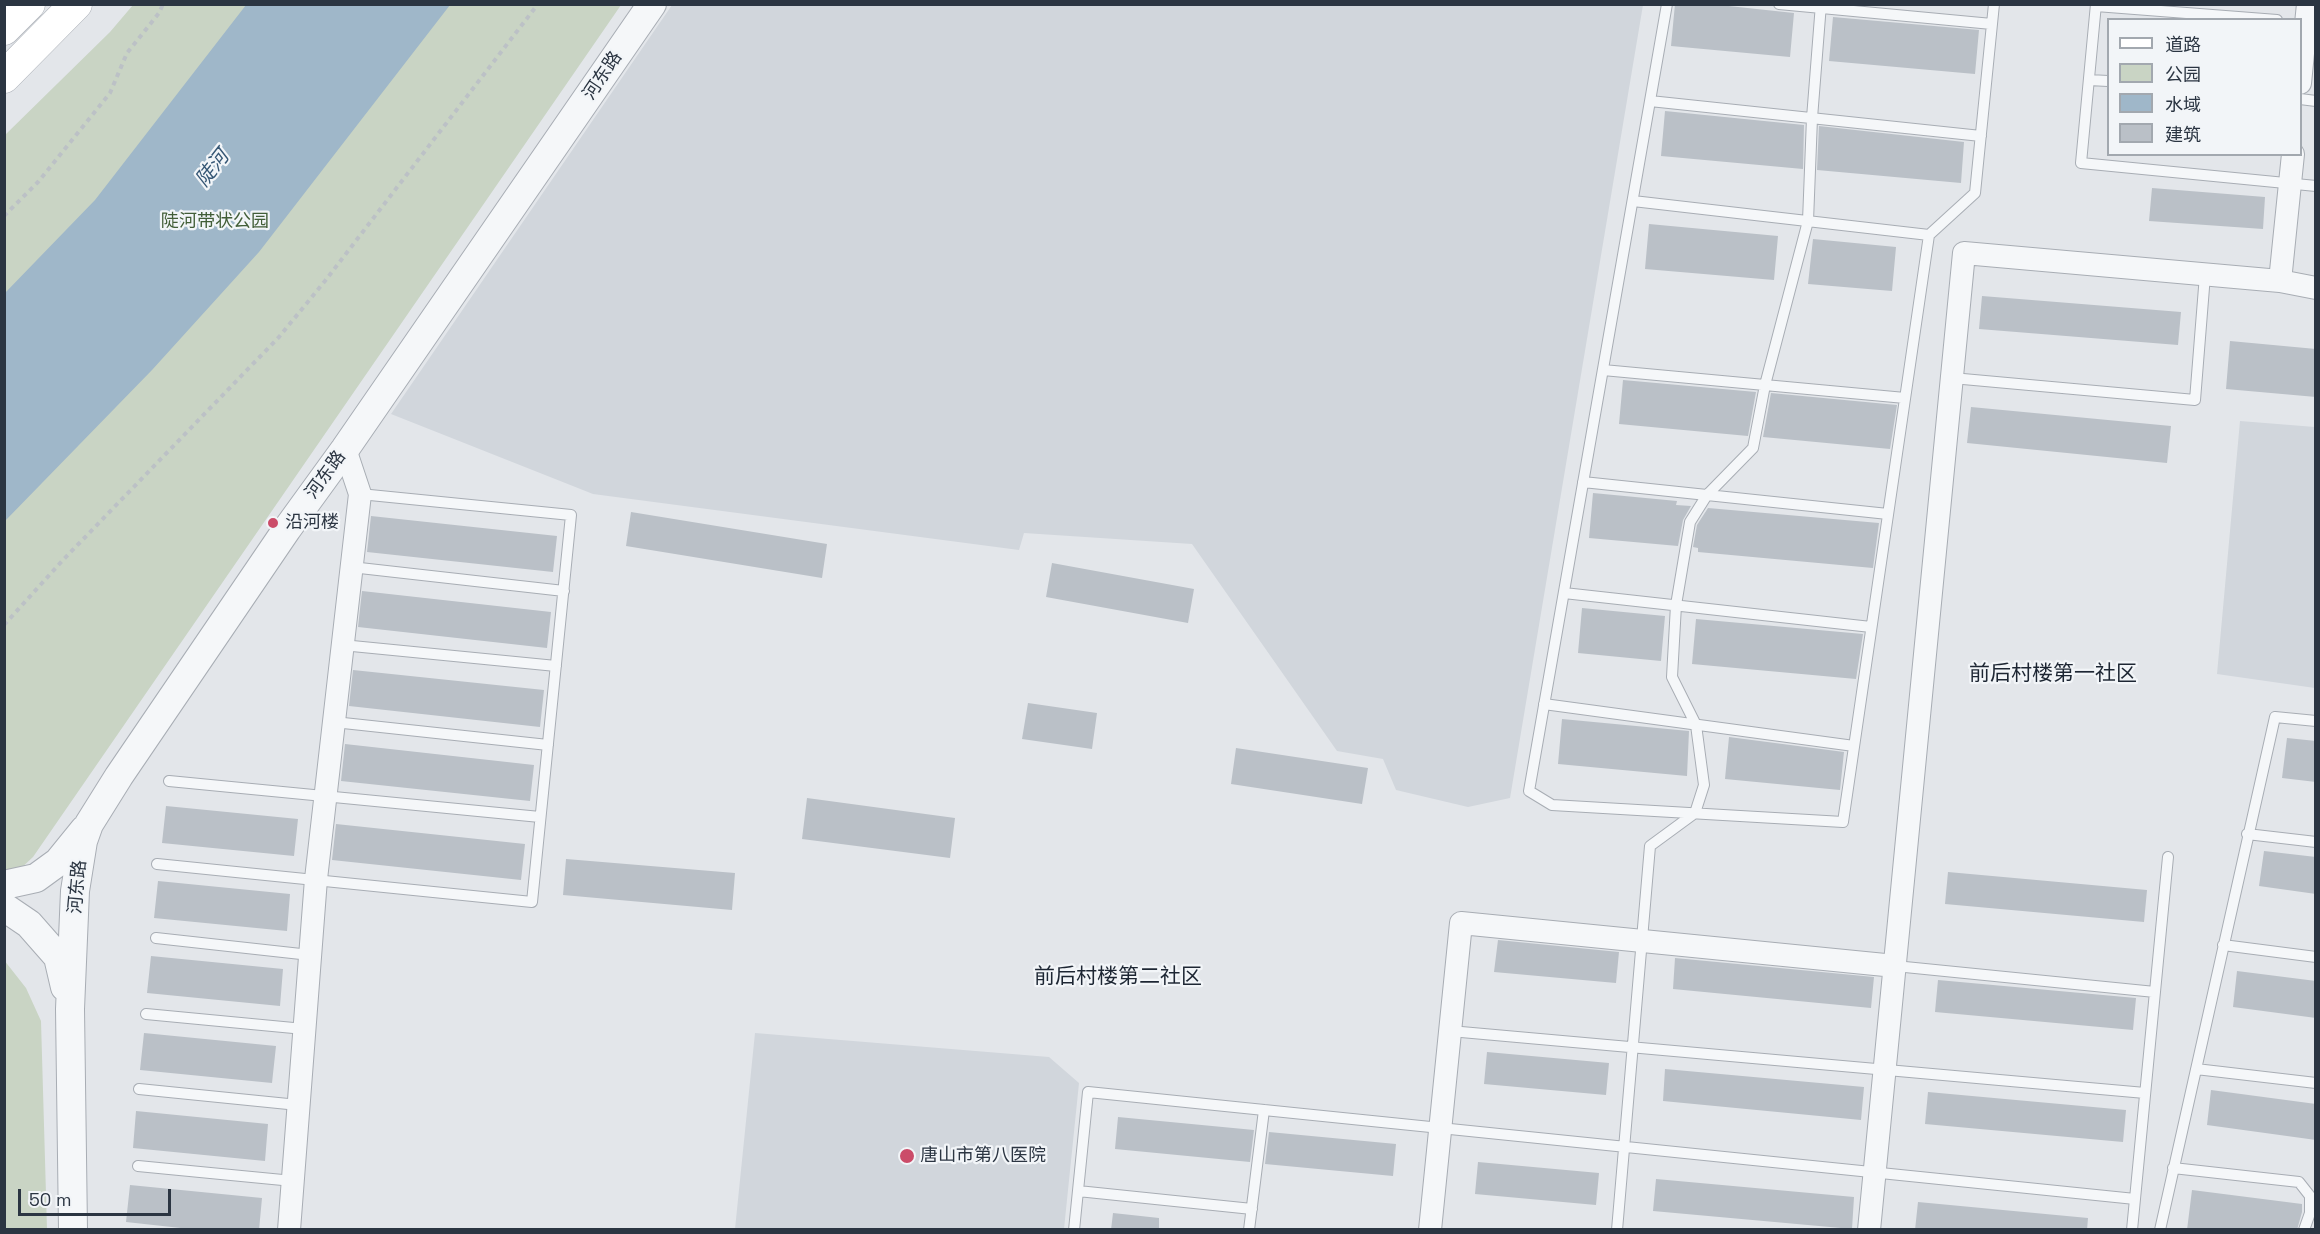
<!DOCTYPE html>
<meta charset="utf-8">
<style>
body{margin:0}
#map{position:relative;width:2320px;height:1234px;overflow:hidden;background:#e3e6ea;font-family:"Space Grotesk","Noto Sans SC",sans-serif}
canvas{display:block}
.frame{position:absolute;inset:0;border:6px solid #2b3542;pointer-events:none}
.legend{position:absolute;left:2107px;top:18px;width:195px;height:138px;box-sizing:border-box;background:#f2f5f8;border:2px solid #a2a8af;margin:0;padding:8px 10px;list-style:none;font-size:18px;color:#2b3542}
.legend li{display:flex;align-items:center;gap:12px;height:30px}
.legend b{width:30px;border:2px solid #a2a8af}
.scale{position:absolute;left:18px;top:1189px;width:153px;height:27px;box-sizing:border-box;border:3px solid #2b3542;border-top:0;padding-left:8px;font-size:18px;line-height:21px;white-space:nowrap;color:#2b3542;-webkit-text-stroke:4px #f2f5f8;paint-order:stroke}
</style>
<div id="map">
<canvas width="2320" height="1234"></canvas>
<div class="frame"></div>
<ul class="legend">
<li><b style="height:8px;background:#fff"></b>道路</li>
<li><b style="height:16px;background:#c9d4c4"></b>公园</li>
<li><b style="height:16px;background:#9fb7c9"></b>水域</li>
<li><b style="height:16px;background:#bac0c7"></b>建筑</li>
</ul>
<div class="scale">50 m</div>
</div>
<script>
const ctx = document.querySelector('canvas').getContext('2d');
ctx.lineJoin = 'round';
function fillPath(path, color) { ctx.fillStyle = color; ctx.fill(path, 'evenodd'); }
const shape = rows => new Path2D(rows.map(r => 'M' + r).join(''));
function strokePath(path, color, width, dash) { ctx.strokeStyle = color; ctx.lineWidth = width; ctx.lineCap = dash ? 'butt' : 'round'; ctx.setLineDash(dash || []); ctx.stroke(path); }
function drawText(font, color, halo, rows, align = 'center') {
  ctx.font = font + ' "Space Grotesk","Noto Sans SC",sans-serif'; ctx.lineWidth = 4.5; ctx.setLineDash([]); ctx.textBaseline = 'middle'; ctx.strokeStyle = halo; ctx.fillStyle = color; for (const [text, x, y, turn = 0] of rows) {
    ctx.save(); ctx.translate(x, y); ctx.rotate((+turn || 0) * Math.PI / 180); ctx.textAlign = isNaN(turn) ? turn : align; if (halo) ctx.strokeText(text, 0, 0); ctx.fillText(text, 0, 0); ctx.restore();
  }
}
const built = shape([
 [672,5,1643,5,1510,798,1468,807,1396,790,1383,759,1337,751,1192,544,1024,533,1019,550,593,494,391,414],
 [2240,421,2315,427,2315,688,2217,674],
 [755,1033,1049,1057,1079,1083,1064,1229,735,1229]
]);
const green = shape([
 [133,5,621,5,33,857,18,871,5,872,5,135,110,32],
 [4,960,26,988,41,1021,47,1229,5,1229]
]);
const water = shape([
 [246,5,450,5,259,252,152,370,5,521,5,293,95,200]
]);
const building = shape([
 [1675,4,1710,4,1794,13,1790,57,1671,46],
 [1833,17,1979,30,1975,74,1829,61],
 [1665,111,1804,125,1803,169,1661,156],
 [1819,126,1964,142,1961,183,1817,170],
 [2152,188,2265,197,2263,229,2149,221],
 [1649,224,1778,236,1774,280,1645,269],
 [1813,239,1896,247,1892,291,1808,284],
 [1982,296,2181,312,2178,345,1979,329],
 [2230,341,2316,349,2316,397,2226,389],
 [1623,380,1756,392,1748,436,1619,424],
 [1771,393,1897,405,1890,449,1763,437],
 [1971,407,2171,426,2167,463,1967,443],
 [1593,493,1677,501,1676,505,1691,506,1683,520,1678,546,1589,538],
 [1708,508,1879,523,1873,568,1698,552,1698,548,1693,547,1697,525],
 [631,512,827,544,822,578,626,546],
 [371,516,557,536,553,572,367,552],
 [1052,563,1194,589,1188,623,1046,597],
 [362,591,551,612,547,648,358,627],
 [1582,608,1665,616,1661,661,1578,653],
 [1696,619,1863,634,1856,679,1692,664],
 [353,670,544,690,540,727,349,706],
 [1028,703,1097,713,1092,749,1022,739],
 [1562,719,1689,731,1687,776,1558,764],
 [1729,737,1844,752,1840,790,1725,779],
 [2287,738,2316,741,2316,782,2282,778],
 [345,744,534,765,530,801,341,781],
 [1236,748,1368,768,1362,804,1231,784],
 [807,798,955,818,950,858,802,839],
 [166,806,298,819,294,856,162,843],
 [336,824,525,844,521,880,332,860],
 [2264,851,2316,857,2316,894,2259,886],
 [566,859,735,873,732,910,563,895],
 [1948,872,2147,890,2144,922,1945,904],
 [158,881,290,894,287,931,154,918],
 [1498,940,1619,952,1616,983,1494,972],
 [151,956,283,969,280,1006,147,993],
 [1675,958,1874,977,1871,1008,1673,989],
 [2237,971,2316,981,2316,1018,2233,1007],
 [1938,980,2136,998,2133,1030,1935,1012],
 [144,1033,276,1046,272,1083,140,1070],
 [1487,1052,1609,1063,1606,1095,1484,1084],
 [1665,1069,1864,1087,1861,1120,1663,1101],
 [2211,1090,2316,1104,2316,1140,2207,1125],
 [1928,1092,2126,1110,2123,1142,1925,1124],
 [136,1111,268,1124,265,1161,133,1148],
 [1118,1117,1254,1130,1250,1162,1115,1149],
 [1269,1132,1396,1144,1393,1176,1265,1164],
 [1478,1162,1599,1173,1596,1205,1475,1194],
 [1656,1179,1854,1197,1852,1229,1653,1211],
 [130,1185,262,1198,259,1230,199,1230,126,1222],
 [2192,1190,2302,1204,2302,1212,2297,1230,2187,1230],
 [1918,1202,2088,1218,2087,1230,1915,1230],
 [1113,1213,1159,1218,1159,1230,1111,1230]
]);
const path = shape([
 [4,216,38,182,110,93,127,53,159,13,163,4],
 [4,625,63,560,279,337,325,281,538,4]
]);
const service = shape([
 [1667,4,1529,791,1552,805,1843,822,1929,235,1975,193,1994,4],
 [1779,4,1992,24],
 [2096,4,2081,163,2316,186],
 [2096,6,2277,20],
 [2089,80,2108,81],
 [2300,99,2316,101],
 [1650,101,1981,136],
 [1633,201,1929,235],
 [1603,370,1905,398],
 [1952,378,2195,400,2205,275],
 [1583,482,1888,514],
 [351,567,564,591],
 [1564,593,1871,627],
 [342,645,556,666],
 [1544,704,1854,746],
 [334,722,548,745],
 [169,781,540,817],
 [2247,834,2316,842],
 [157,864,532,902,571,515,360,494],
 [156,938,310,955],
 [2223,945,2316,957],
 [1895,966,2155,992],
 [146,1014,304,1029],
 [1450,1031,2145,1093],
 [2196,1069,2316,1083],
 [139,1089,298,1105],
 [138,1166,293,1181],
 [2173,1168,2299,1182,2310,1196,2310,1213,2304,1230],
 [1078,1191,1252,1209],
 [1074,1230,1088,1092,2135,1199],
 [1249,1230,1264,1110],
 [1617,1230,1650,846,1695,813,1704,785,1696,725,1672,677,1676,605,1690,522,1707,495,1753,448,1765,385,1808,221,1812,118,1821,4],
 [2132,1230,2168,857],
 [2160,1230,2275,717,2316,721]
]);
const minor = shape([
 [2300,83,2308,4],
 [2280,281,2293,154],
 [289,1230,316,879,360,494,345,449],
 [1430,1230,1461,923,1895,966],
 [1869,1230,1964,253,2280,281,2316,288]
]);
const tertiary = shape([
 [4,885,36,878,58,862,84,830],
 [4,907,29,924,58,957,65,987],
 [73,1230,70,1009,75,891,83,841,89,824,119,776,287,529,345,449,652,4]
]);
const secondary = shape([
 [4,29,29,4],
 [4,77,76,4]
]);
const markers = [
 [273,523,6,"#cb4c69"],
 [907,1156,8,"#cb4c69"]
];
const streetNames = [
 ["河东路",603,76,-56],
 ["河东路",326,475,-54],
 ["河东路",78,887,-85]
];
const parkNames = [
 ["陡河带状公园",215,222]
];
const poiNames = [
 ["沿河楼",285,523],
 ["唐山市第八医院",920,1156]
];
const waterNames = [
 ["陡河",213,169,-52]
];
const quarterNames = [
 ["前后村楼第一社区",2053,674],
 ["前后村楼第二社区",1118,977]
];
fillPath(built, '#d1d6dc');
fillPath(green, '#c9d4c4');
fillPath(water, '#9fb7c9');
fillPath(building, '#bac0c7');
strokePath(service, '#a8adb4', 12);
strokePath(minor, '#a8adb4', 24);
strokePath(tertiary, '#a8adb4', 30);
strokePath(secondary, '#a8adb4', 33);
strokePath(path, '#bcc1c6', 4, [4.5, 4.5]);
strokePath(service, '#f5f7f9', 10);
strokePath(minor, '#f5f7f9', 22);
strokePath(tertiary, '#f5f7f9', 28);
strokePath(secondary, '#fff', 32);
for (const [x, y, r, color] of markers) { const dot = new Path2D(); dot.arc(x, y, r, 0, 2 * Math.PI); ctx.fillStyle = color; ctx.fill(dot); strokePath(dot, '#f2f5f8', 2); }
drawText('18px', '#2b3542', '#f2f5f8', streetNames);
drawText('18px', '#425e38', '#f2f5f8', parkNames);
drawText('18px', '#2b3542', '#f2f5f8', poiNames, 'left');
drawText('italic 20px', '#365775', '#f2f5f8', waterNames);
drawText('21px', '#1d2633', '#f2f5f8', quarterNames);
</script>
